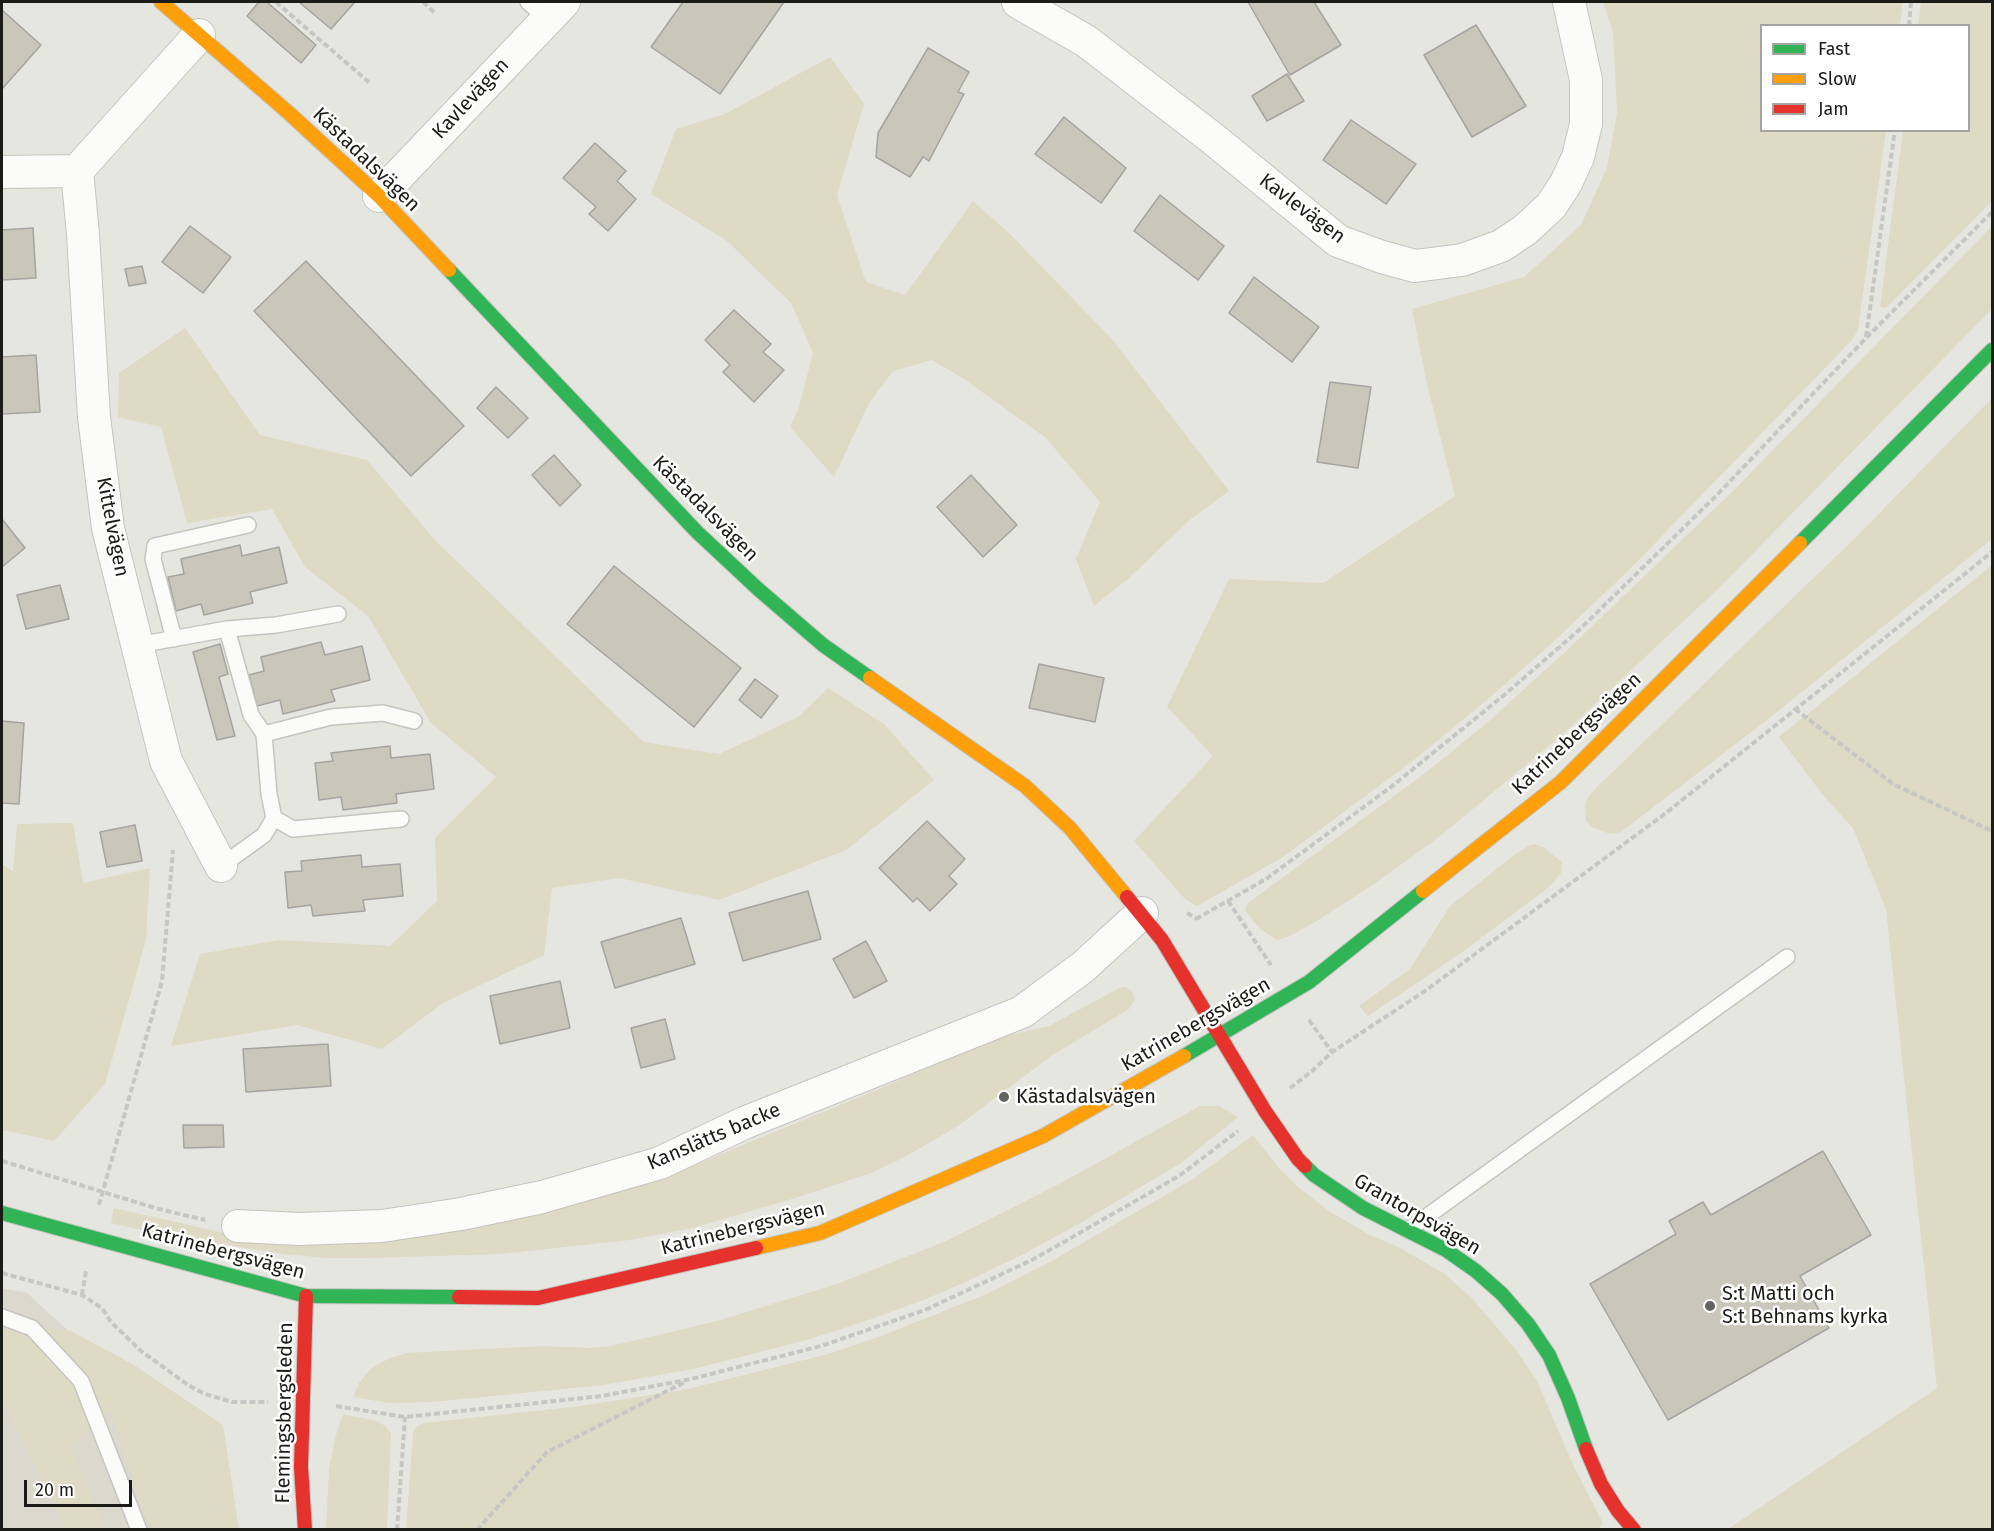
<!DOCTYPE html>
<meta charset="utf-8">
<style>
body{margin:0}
#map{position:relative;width:1994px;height:1531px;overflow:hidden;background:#e6e6e1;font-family:"Fira Sans",sans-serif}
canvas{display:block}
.frame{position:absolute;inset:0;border:3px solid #1b1b18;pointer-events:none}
.legend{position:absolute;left:1760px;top:24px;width:210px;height:108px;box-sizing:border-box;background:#fff;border:2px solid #a4a4a3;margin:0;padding:8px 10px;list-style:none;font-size:18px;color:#1b1b18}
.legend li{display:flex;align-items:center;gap:12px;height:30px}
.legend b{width:30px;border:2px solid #a4a4a3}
.scale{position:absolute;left:24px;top:1480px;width:108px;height:27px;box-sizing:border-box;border:3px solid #1b1b18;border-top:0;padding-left:8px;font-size:18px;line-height:21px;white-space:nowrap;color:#1b1b18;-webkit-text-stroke:4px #fff;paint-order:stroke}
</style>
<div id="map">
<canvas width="1994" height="1531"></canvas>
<div class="frame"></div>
<ul class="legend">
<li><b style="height:8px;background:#30b455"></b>Fast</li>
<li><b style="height:8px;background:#ff9f0a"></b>Slow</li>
<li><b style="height:8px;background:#e5322d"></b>Jam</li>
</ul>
<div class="scale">20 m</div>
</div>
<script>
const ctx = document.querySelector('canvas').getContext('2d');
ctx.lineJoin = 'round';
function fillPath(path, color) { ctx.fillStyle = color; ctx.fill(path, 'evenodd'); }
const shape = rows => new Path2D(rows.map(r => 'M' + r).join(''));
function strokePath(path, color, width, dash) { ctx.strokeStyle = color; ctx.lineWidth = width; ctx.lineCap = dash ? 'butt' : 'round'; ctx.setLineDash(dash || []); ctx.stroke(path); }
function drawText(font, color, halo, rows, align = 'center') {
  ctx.font = font + ' "Fira Sans",sans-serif'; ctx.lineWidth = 5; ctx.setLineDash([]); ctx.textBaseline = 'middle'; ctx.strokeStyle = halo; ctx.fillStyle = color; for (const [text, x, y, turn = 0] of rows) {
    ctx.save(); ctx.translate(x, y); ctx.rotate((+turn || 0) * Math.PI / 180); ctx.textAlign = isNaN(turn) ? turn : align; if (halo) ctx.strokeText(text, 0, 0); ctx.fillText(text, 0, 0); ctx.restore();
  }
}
const built = shape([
 [2,1288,27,1293,141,1397,187,1529,2,1529]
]);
const green = shape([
 [1603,2,1903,2,1900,25,1762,26,1762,130,1886,131,1858,329,1853,339,1630,569,1550,645,1488,699,1414,760,1283,857,1197,906,1185,899,1134,841,1213,756,1167,707,1229,579,1323,583,1455,496,1426,380,1412,309,1524,277,1581,225,1607,168,1617,113,1613,32],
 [1921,2,1992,2,1992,201,1892,302,1885,308,1880,307,1903,131,1968,130,1968,26,1918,25],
 [830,57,864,104,837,195,866,282,905,295,973,201,1010,234,1112,339,1229,491,1191,519,1129,578,1094,606,1076,559,1100,502,1046,438,964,379,932,360,893,371,869,403,834,477,790,427,799,407,813,353,791,303,727,241,651,194,676,129,725,114],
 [1992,226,1992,309,1721,586,1561,736,1439,837,1377,882,1317,921,1288,937,1277,940,1260,929,1245,910,1248,903,1428,771,1489,721,1566,651,1732,492],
 [185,328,260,435,367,460,435,540,644,742,719,754,798,717,828,688,884,724,934,780,846,850,719,900,619,878,552,888,544,955,443,1003,382,1049,297,1025,171,1046,200,954,279,940,390,946,437,901,435,838,496,777,431,723,368,616,305,567,272,509,187,523,161,427,118,417,119,373],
 [1992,398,1992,539,1767,720,1621,832,1610,834,1592,827,1586,821,1585,805,1588,797,1598,786,1855,538],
 [1992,565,1992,1529,1728,1529,1937,1388,1886,909,1853,828,1826,799,1779,737],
 [73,823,83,883,150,868,146,940,105,1084,54,1141,2,1130,2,864,13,871,17,824],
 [1535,844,1543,847,1562,862,1561,873,1549,887,1461,953,1368,1016,1359,1006,1410,969,1450,906,1514,855,1528,846],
 [1125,987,1132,991,1135,1000,1129,1009,1051,1056,958,1126,903,1158,871,1173,792,1199,693,1228,630,1240,500,1254,370,1258,326,1258,284,1254,159,1234,111,1223,114,1208,229,1234,643,1179,699,1163,886,1086,993,1039,1049,1026,1119,988],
 [1200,1106,1219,1106,1238,1117,1181,1163,1082,1222,1024,1254,968,1281,926,1299,866,1321,810,1339,698,1368,603,1385,432,1402,389,1403,353,1397,359,1383,370,1369,388,1359,406,1353,542,1346,590,1348,611,1346,717,1321,837,1284,946,1241,1061,1183],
 [1253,1135,1279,1168,1298,1187,1329,1211,1368,1234,1398,1247,1442,1272,1470,1296,1517,1351,1537,1381,1574,1467,1603,1523,1599,1529,406,1529,413,1433,417,1426,424,1423,581,1406,688,1389,828,1354,881,1336,989,1293,1055,1259,1193,1179],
 [2,1324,71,1331,134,1365,223,1425,239,1529,155,1529,145,1518,110,1410,70,1446,106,1529,67,1529,2,1400],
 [343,1414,377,1421,385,1426,391,1433,387,1529,326,1529,329,1468,336,1435]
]);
const building = shape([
 [259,2,267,2,316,45,301,63,247,16,259,2],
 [299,2,355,2,331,29,299,2],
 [683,2,784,2,720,94,651,47,683,2],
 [1248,2,1314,2,1341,45,1290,75,1248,2],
 [2,10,41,45,2,89,2,10],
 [1476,25,1526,106,1472,137,1424,55,1476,25],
 [928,48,969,72,958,92,964,94,929,161,923,157,910,177,876,157,878,133,928,48],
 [1287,74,1304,101,1267,121,1252,96,1287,74],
 [1064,117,1126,168,1101,203,1035,154,1064,117],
 [1351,120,1416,164,1386,204,1323,160,1351,120],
 [595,143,626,171,617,181,636,199,608,231,589,214,596,207,563,178,595,143],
 [1160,195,1224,246,1198,280,1134,231,1160,195],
 [190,226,231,257,203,293,162,262,190,226],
 [33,228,36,278,2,280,2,230,33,228],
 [306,261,464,426,411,476,254,311,306,261],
 [142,266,146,283,129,286,125,269,142,266],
 [1254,277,1319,327,1292,362,1229,313,1254,277],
 [734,310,771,344,763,352,784,370,754,402,723,372,730,365,705,340,734,310],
 [36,355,40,412,2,414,2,357,36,355],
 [1330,382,1371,387,1358,468,1317,462,1330,382],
 [496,387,528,418,508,438,477,408,496,387],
 [554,455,581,485,560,506,532,475,554,455],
 [971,475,1017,525,983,557,937,507,971,475],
 [2,519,25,548,2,567,2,519],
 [240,545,242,556,279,547,287,583,250,592,253,603,204,615,201,604,176,611,168,577,184,574,181,559,240,545],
 [614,566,741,668,694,727,567,624,614,566],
 [60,585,69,619,26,629,17,595,60,585],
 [321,642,325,655,362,646,370,680,331,690,335,701,283,714,280,700,257,706,249,675,264,671,261,657,321,642],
 [220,644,228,674,219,677,235,736,217,740,193,652,220,644],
 [1039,664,1104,678,1095,722,1029,708,1039,664],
 [755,679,778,696,761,718,739,700,755,679],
 [2,721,24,723,19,804,2,803,2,721],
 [390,746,391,758,430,754,434,789,396,794,397,803,343,810,341,797,319,800,315,763,333,761,331,753,390,746],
 [927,821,965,859,949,876,957,884,930,911,917,898,913,902,879,868,927,821],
 [135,825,142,861,107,867,100,832,135,825],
 [361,855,362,867,400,864,403,896,363,900,365,911,313,916,311,905,288,908,285,872,302,871,301,861,361,855],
 [808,891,821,939,743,961,729,913,808,891],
 [681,918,695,964,615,988,601,942,681,918],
 [866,941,887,981,854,998,833,959,866,941],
 [560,981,570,1028,500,1044,490,996,560,981],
 [665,1019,675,1059,641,1068,631,1028,665,1019],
 [328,1044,331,1086,246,1092,243,1049,328,1044],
 [183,1125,223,1125,224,1147,184,1148,183,1125],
 [1823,1151,1871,1235,1800,1276,1829,1328,1668,1420,1590,1284,1676,1234,1669,1221,1703,1202,1711,1215,1823,1151]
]);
const path = shape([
 [276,2,371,84],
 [423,2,436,14],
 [1909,26,1911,2],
 [1866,337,1895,130],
 [1795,709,1893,784,1992,831],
 [1228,901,1271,965],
 [1187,913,1197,919],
 [1196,919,1266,879,1391,787,1503,696,1578,631,1716,496,1866,338,1992,212],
 [1309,1020,1332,1052],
 [1290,1088,1311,1072,1332,1052,1425,991,1666,813,1992,552],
 [2,1161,155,1208,205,1220],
 [99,1205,162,981,173,850],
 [2,1273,82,1295,102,1308,111,1322,141,1351,188,1385,205,1394,232,1402,268,1402],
 [82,1295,86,1271],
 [336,1406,405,1417,602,1396,691,1379,821,1346,925,1310,1034,1259,1179,1176,1238,1131],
 [397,1530,405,1417],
 [477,1530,547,1452,685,1382]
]);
const lane = shape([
 [528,2,547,19],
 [174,639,153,559,155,546,248,525],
 [138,645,227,629,276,625,338,614],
 [264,734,331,717,383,713,414,721],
 [274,818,293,829,401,819],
 [221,866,264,835,274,818,269,794,264,734,251,715,227,629],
 [1408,1230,1787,957],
 [2,1317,32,1328,81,1381,139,1530]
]);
const street = shape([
 [1018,2,1086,41,1212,138,1338,241,1382,257,1415,266,1462,260,1501,246,1525,230,1551,206,1566,183,1578,157,1586,124,1586,80,1569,2],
 [77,171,83,234,94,417,108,528,166,761,221,866],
 [2,172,77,171,199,35],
 [379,196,564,2],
 [238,1226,299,1229,382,1226,461,1214,542,1197,660,1163,744,1123,1022,1012,1083,967,1142,913]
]);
const fast = shape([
 [449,270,697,532,758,589,823,645,870,678],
 [1800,543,1992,350],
 [1184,1056,1309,982,1423,891],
 [1305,1166,1314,1175,1363,1208,1446,1250,1476,1271,1502,1294,1528,1324,1549,1355,1568,1398,1586,1449],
 [2,1213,306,1296,459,1297]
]);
const slow = shape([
 [161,2,290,114,379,196,449,270],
 [870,678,1025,786,1070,828,1127,897],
 [1423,891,1561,782,1800,543],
 [756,1248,820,1233,1043,1136,1184,1056]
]);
const jam = shape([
 [1127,897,1162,940,1265,1111,1298,1159,1305,1166],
 [459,1297,538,1298,756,1248],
 [1586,1449,1601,1484,1618,1511,1634,1530],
 [305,1530,301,1467,306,1296]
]);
const markers = [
 [1004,1097,6,"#62625e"],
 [1710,1306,6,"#62625e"]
];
const streetNames = [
 ["Kavlevägen",471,99,-47],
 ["Kästadalsvägen",366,160,44],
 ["Kavlevägen",1302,209,37],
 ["Kästadalsvägen",705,509,45],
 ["Kittelvägen",112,527,79],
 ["Katrinebergsvägen",1577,734,-43],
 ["Katrinebergsvägen",1196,1025,-30],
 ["Kanslätts backe",714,1137,-23],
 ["Grantorpsvägen",1417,1215,30],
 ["Katrinebergsvägen",743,1229,-14],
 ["Katrinebergsvägen",223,1252,15],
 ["Flemingsbergsleden",285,1413,-89]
];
const poiNames = [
 ["Kästadalsvägen",1016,1097],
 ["S:t Matti och",1722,1294],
 ["S:t Behnams kyrka",1722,1317]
];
fillPath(built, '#dbd8cd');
fillPath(green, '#dfdac4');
fillPath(building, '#c9c6ba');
strokePath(building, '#a5a4a1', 1.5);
strokePath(lane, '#c4c4c0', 18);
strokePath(street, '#c4c4c0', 34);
strokePath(fast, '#c4c4c0', 16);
strokePath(slow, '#c4c4c0', 16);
strokePath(jam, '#c4c4c0', 16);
strokePath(path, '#c6c6c4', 4, [6, 3]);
strokePath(lane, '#fbfbfa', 15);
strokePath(street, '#fbfbfa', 32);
strokePath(fast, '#30b455', 14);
strokePath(slow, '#ff9f0a', 14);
strokePath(jam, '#e5322d', 14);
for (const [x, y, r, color] of markers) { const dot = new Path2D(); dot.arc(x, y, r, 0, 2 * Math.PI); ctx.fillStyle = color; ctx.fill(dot); strokePath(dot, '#fff', 2); }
drawText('20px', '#1b1b18', '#fff', streetNames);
drawText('20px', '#1b1b18', '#fff', poiNames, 'left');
</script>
